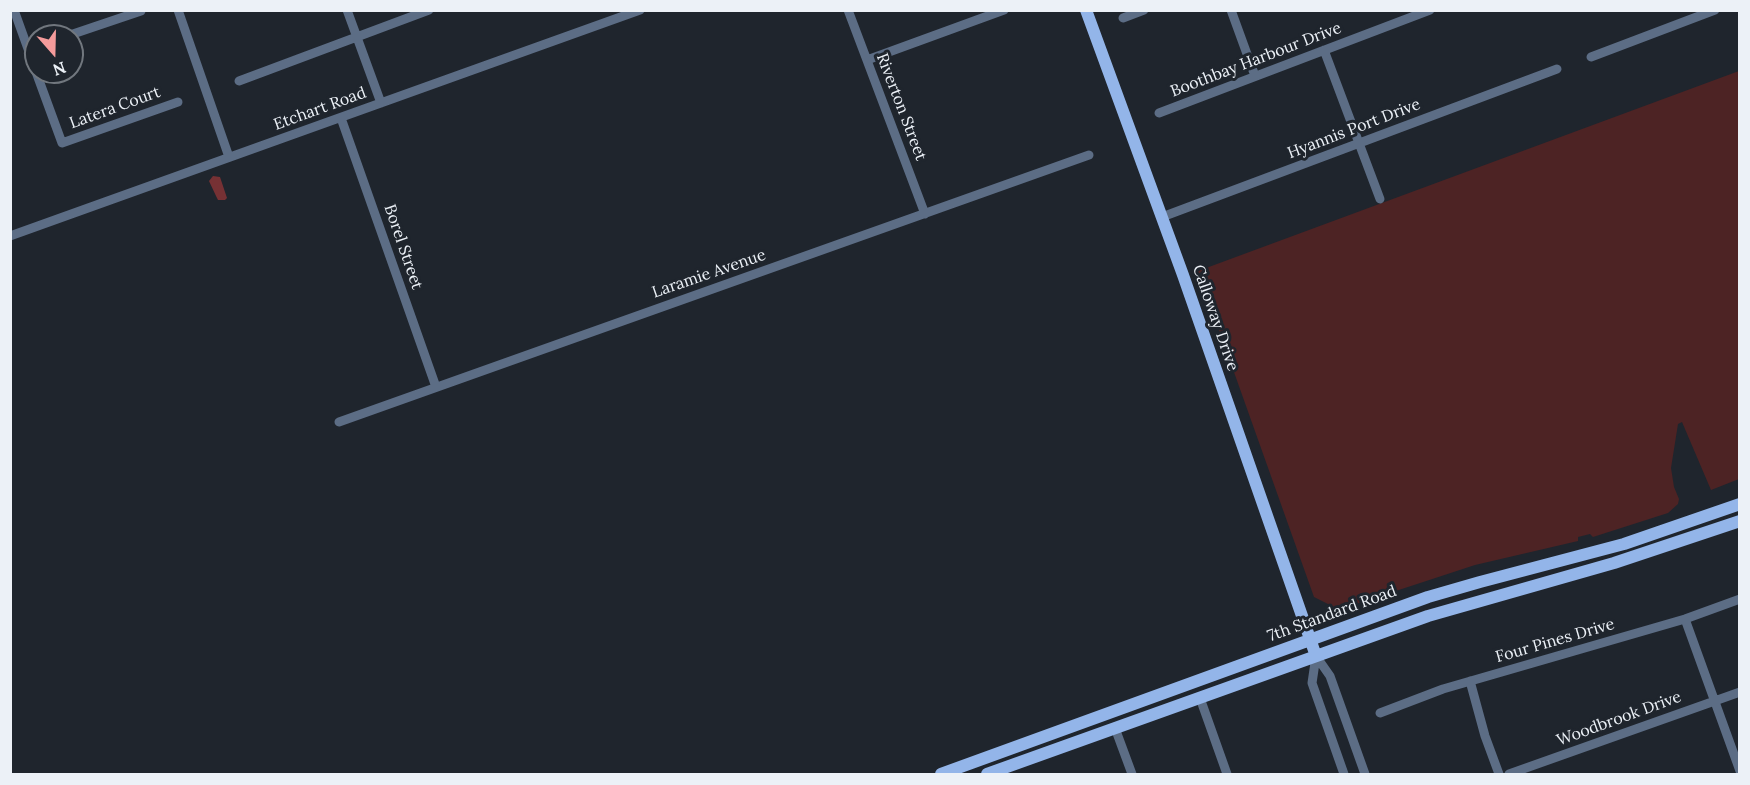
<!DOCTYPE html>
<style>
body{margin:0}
#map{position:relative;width:1750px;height:785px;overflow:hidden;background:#1f252d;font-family:Lora,serif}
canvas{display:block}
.frame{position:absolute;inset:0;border:12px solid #ecf1f7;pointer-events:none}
.north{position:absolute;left:24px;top:24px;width:60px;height:60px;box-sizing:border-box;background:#1f252d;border:2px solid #71777e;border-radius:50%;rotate:160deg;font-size:16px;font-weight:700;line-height:24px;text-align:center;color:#ecf1f7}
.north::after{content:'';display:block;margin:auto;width:21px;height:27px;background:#f59b9b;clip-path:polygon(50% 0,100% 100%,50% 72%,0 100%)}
</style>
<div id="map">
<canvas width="1750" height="785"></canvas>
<div class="frame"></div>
<div class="north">N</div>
</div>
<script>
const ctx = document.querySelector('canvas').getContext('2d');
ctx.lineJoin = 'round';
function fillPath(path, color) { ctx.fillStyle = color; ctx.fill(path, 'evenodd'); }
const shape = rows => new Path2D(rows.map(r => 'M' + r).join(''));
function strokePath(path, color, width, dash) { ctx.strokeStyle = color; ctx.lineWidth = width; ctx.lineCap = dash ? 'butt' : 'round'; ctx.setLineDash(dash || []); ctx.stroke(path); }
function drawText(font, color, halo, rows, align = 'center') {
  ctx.font = font + ' Lora,serif'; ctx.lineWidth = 6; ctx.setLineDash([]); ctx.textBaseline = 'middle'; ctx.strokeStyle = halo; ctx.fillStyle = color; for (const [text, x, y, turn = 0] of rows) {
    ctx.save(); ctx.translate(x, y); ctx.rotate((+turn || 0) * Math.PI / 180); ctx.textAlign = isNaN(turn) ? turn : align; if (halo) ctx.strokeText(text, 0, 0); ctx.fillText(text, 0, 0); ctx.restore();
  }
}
const green = shape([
 [1739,71,1739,479,1711,490,1682,422,1678,424,1671,468,1674,487,1679,499,1678,504,1668,513,1593,537,1590,534,1578,537,1578,541,1475,565,1350,606,1336,608,1314,597,1198,271]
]);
const water = shape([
 [213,176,220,177,227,198,225,200,218,200,216,196,209,181]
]);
const minor = shape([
 [14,10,36,71],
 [178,10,229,157],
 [347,10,381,103],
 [848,10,925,214],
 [1231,10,1255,76],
 [1123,18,1144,10],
 [67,36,141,11],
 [1324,50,1380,199],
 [1591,57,1715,10],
 [867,60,1004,10],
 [36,72,62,143,178,102],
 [239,81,429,10],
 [1159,113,1430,10],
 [341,118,436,387],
 [1162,217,1557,69],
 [10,236,640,10],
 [339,422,1089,155],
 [1685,619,1740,771],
 [1316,656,1330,676,1365,774],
 [1316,656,1312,683,1344,774],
 [1470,681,1485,736,1499,774],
 [1200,698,1227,774],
 [1380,713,1443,689,1685,619,1740,599],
 [1115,728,1132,774],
 [1509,774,1740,692]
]);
const major = shape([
 [1086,10,1183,275,1316,656],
 [941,774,1428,597,1480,582,1624,544,1740,504],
 [987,774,1428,616,1614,563,1740,521]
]);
const streetNames = [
 ["Boothbay Harbour Drive",1256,60,-21],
 ["Riverton Street",901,107,69],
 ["Latera Court",115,108,-20],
 ["Etchart Road",320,109,-20],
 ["Hyannis Port Drive",1354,129,-21],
 ["Borel Street",403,247,71],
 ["Laramie Avenue",709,274,-19],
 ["Calloway Drive",1215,318,71],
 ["7th Standard Road",1332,614,-20],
 ["Four Pines Drive",1555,641,-16],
 ["Woodbrook Drive",1619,719,-20]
];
fillPath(green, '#4d2324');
fillPath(water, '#763134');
strokePath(minor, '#5c6d85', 9);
strokePath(major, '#93b5e9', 12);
drawText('16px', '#ecf1f7', '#1f252d', streetNames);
</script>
